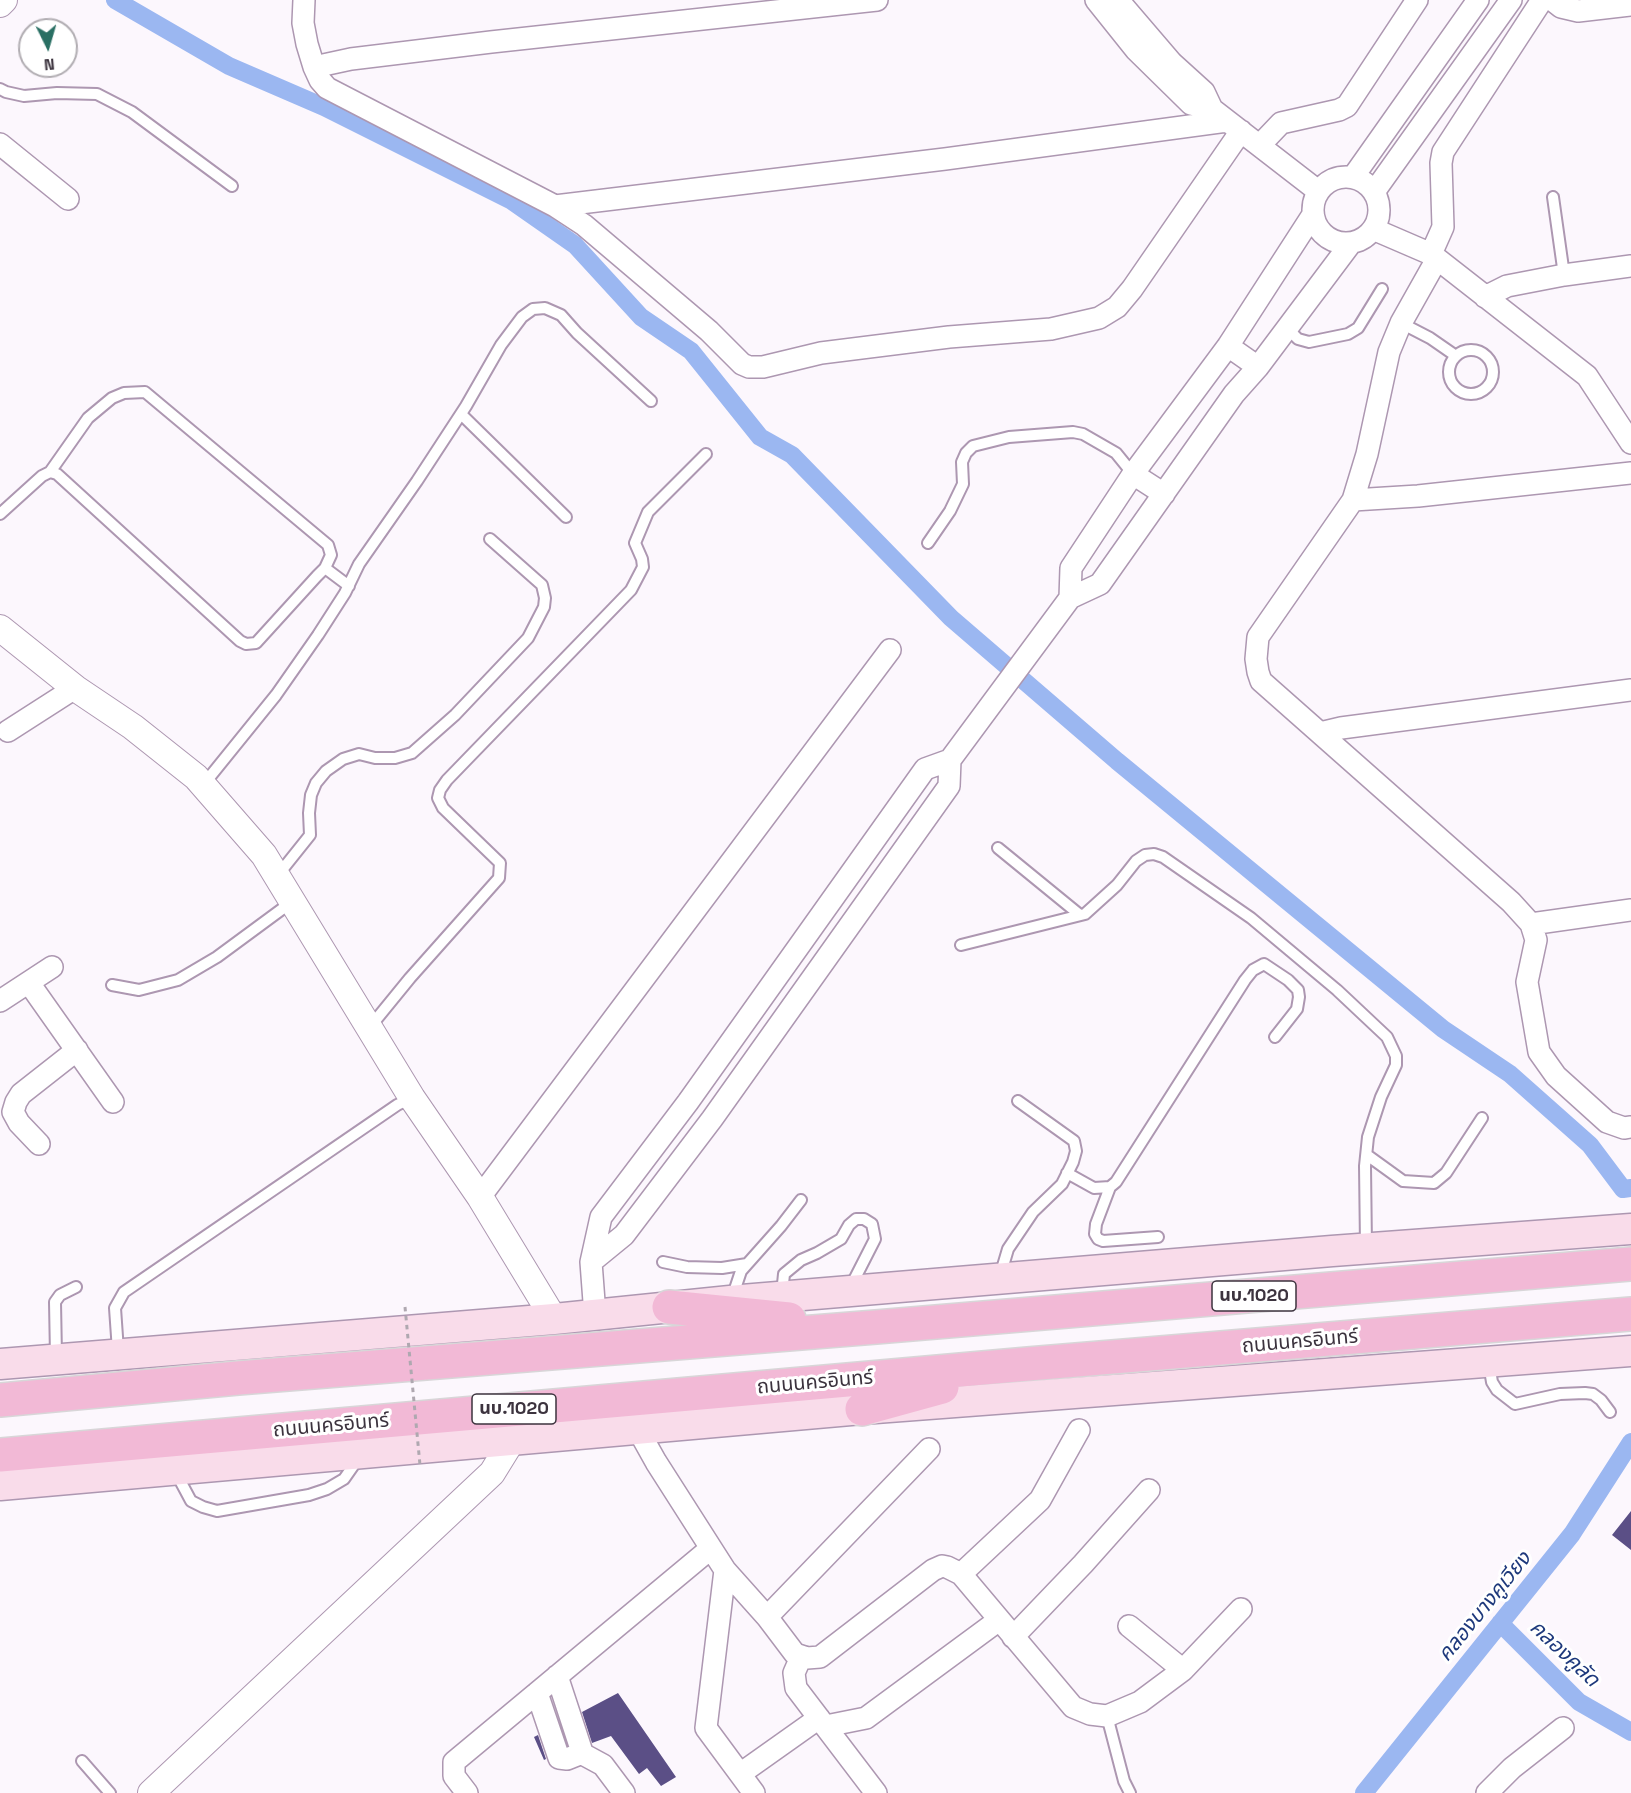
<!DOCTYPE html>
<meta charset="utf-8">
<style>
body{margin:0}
#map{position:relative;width:1631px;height:1793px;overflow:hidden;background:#fcf7fd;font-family:"Space Grotesk",sans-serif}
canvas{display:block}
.north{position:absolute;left:18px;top:18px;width:60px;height:60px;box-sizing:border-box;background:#fff;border:2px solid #b1adb2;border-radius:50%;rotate:175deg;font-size:16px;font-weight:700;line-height:24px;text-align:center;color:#3c333e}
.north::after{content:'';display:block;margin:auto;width:21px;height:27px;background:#296f63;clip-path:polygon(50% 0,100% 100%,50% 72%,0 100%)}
</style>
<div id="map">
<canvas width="1631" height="1793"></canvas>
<div class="north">N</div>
</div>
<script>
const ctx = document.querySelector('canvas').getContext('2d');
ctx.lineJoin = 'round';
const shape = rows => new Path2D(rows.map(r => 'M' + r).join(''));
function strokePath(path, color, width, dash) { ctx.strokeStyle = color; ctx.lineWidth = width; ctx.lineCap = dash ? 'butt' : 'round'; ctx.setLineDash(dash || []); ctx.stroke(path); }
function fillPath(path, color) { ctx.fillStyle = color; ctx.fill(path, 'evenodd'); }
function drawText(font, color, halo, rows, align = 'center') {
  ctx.font = font + ' "Space Grotesk","Noto Sans Thai",sans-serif'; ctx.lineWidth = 6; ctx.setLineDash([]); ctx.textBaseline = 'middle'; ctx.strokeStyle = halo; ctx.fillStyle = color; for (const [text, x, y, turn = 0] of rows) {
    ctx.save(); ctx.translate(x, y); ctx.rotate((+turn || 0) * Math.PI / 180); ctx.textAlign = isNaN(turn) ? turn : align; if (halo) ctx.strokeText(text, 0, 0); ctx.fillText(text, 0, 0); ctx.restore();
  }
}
const canal = shape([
 [115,0,229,66,324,107,512,201,575,245,641,317,691,351,760,437,792,455,951,618,1117,761,1443,1029,1510,1074,1590,1145,1623,1189,1631,1188],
 [1500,1623,1579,1702,1631,1732],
 [1364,1793,1572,1534,1631,1442]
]);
const building = shape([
 [1631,1511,1631,1550,1612,1535],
 [618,1693,676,1777,661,1786,647,1768,639,1774,611,1736,592,1743,582,1712],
 [538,1735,546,1759,544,1760,534,1737]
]);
const service = shape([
 [0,89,6,92,24,96,57,93,97,94,132,112,232,186],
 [1553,197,1564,275],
 [1401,323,1430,338,1456,356],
 [1287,328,1298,339,1309,342,1348,334,1358,328,1382,289],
 '1449 372a22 22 0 1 1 44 0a22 22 0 1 1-44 0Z',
 [461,414,566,517],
 [50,472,88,418,112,398,124,393,145,392,328,545,331,555,325,568],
 [0,514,42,476,50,472,57,474,240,641,246,644,256,643,317,576,325,568,349,586],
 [928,543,950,511,963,484,962,462,966,453,973,446,1009,437,1073,432,1083,434,1116,453,1133,474],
 [204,784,276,695,318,635,345,593,359,564,417,481,466,406,501,345,522,317,533,309,545,308,561,315,577,333,651,401],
 [998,848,1080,915],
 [278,875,310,835,309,813,311,795,316,783,326,771,343,759,359,754,375,758,395,758,412,753,455,715,528,638,544,607,545,598,542,585,490,539],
 [961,945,1085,914,1117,885,1136,861,1145,855,1154,854,1163,857,1251,918,1337,990,1387,1037,1396,1056,1396,1065,1381,1097,1368,1137,1365,1166,1366,1246],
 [112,985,139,990,178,980,217,957,293,901],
 [370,1027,410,978,499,878,500,863,443,808,438,798,440,790,447,780,631,590,643,567,642,559,635,543,648,512,706,454],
 [1367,1155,1403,1181,1434,1183,1446,1173,1482,1118],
 [1067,1173,1094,1188,1110,1187,1116,1182,1245,980,1253,970,1264,964,1288,980,1298,990,1299,997,1297,1009,1275,1037],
 [1110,1187,1096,1224,1095,1234,1098,1239,1103,1241,1158,1237],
 [663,1262,687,1267,722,1268,747,1264],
 [1000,1276,1008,1249,1033,1212,1062,1184,1073,1162,1076,1151,1074,1141,1018,1101],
 [782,1294,784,1274,801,1260,817,1253,841,1239,849,1225,856,1219,864,1219,872,1224,875,1239,850,1288],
 [732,1298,741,1271,781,1226,801,1200],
 [118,1351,115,1308,124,1292,397,1105,412,1098],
 [56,1356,55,1302,60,1295,76,1287],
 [1489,1364,1492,1382,1497,1390,1515,1404,1560,1394,1585,1393,1593,1394,1601,1400,1610,1412],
 [176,1473,191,1501,203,1507,217,1511,309,1495,327,1489,344,1479,358,1459],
 [1107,1716,1124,1781,1130,1793],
 [82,1761,110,1793]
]);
const minor = shape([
 [304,0,303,23,307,44,314,67,320,80,327,88,555,206,584,225,709,331,742,364,749,367,763,367,821,353,949,337,1051,329,1099,318,1117,307,1132,289,1241,131],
 [1096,0,1136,50,1191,104,1212,109,1318,191],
 [1118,0,1172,63,1204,92,1212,109],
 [1552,0,1561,7,1578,11,1631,5],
 [314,67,351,59,491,42,877,0],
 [0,144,68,199],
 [1260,145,1281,123,1339,110,1347,106,1417,0],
 '1313 210a33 33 0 1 1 66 0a33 33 0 1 1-66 0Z',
 [1353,177,1478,0],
 [1374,192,1511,0],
 [555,206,945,159,1227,121],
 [1373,229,1431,254,1587,376,1631,443],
 [1431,254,1443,227,1441,163,1443,152,1542,0],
 [1437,259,1401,323,1389,352,1367,454,1353,500,1258,637,1256,659,1258,672,1261,681,1511,902,1531,924,1536,940,1527,982,1539,1052,1556,1076,1607,1122,1624,1128,1631,1127],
 [1485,297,1507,286,1564,275,1631,266],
 [1228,346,1258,367],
 [1133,474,1164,494],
 [1353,500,1418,496,1631,473],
 [1070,598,1071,568,1133,474,1228,346,1312,216],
 [8,731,75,688],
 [1320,733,1341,728,1631,690],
 [1531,924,1631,910],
 [29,983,113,1102],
 [0,1001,52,967],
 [39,1144,19,1123,13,1112,16,1102,21,1094,77,1050],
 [480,1197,890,650],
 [591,1262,624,1235,712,1119,949,786,950,760],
 [595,1315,591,1262,601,1217,688,1102,925,769,950,760,1070,598,1100,584,1234,394,1258,367,1351,243],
 [637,1428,656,1462,725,1570,706,1728,754,1793],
 [725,1570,767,1617,795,1654,807,1658,820,1657,933,1570,942,1566,947,1567,961,1574,1073,1707,1090,1714,1107,1716,1140,1702,1183,1670,1241,1609],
 [961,1574,1040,1500,1079,1430],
 [767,1617,929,1449],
 [1129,1626,1183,1670],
 [1013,1637,1083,1564,1149,1490],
 [801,1657,794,1673,796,1688,876,1793],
 [537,1693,559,1758,567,1759,577,1755,581,1749,557,1676],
 [826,1726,866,1718,999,1620],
 [579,1752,603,1765,624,1793],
 [740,1774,819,1718],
 [467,1793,454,1776,454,1762,710,1549],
 [1487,1793,1512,1768,1563,1728]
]);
const tertiary = shape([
 [0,4,4,0],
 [0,628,75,688,133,727,196,777,264,855,412,1098,480,1197,554,1319],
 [151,1793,492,1473,513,1439]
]);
const secondary = shape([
 [0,1364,554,1319,730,1301,1332,1251,1631,1229],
 [0,1485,862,1409,1631,1351]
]);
const primary = shape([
 [669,1307,789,1319],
 [0,1400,238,1378,876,1327,1631,1264],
 [862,1409,942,1387],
 [0,1455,1028,1364,1631,1314]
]);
const pathBridge = shape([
 [405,1307,420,1465]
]);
const shields = [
 [1254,1296,84],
 [514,1409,84]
];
const shieldNames = [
 ["นบ.1020",1254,1296],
 ["นบ.1020",514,1409]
];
const streetNames = [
 ["ถนนนครอินทร์",1300,1342,-5],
 ["ถนนนครอินทร์",815,1383,-5],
 ["ถนนนครอินทร์",331,1426,-5]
];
const waterNames = [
 ["คลองบางคูเวียง",1485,1607,-51],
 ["คลองคูลัด",1564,1654,43]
];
strokePath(canal, '#9bb7f1', 18);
fillPath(building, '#5b4f86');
strokePath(service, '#ad97b1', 14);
strokePath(minor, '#ad97b1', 24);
strokePath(tertiary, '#ad97b1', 28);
strokePath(secondary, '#ad97b1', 33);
strokePath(primary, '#d8d6d8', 36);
strokePath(service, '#fff', 10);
strokePath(minor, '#fff', 21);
strokePath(tertiary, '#fff', 26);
strokePath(secondary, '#f9dcea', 30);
strokePath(primary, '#f2b9d6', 33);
strokePath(pathBridge, '#afa8b0', 3, [4.5, 4.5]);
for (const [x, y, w] of shields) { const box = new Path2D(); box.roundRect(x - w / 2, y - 15, w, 30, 4.5); ctx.fillStyle = '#fff'; ctx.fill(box); strokePath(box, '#3c333e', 1.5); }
drawText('bold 18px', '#3c333e', null, shieldNames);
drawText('20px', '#3c333e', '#fff', streetNames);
drawText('italic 21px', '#1e397c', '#fff', waterNames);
</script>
